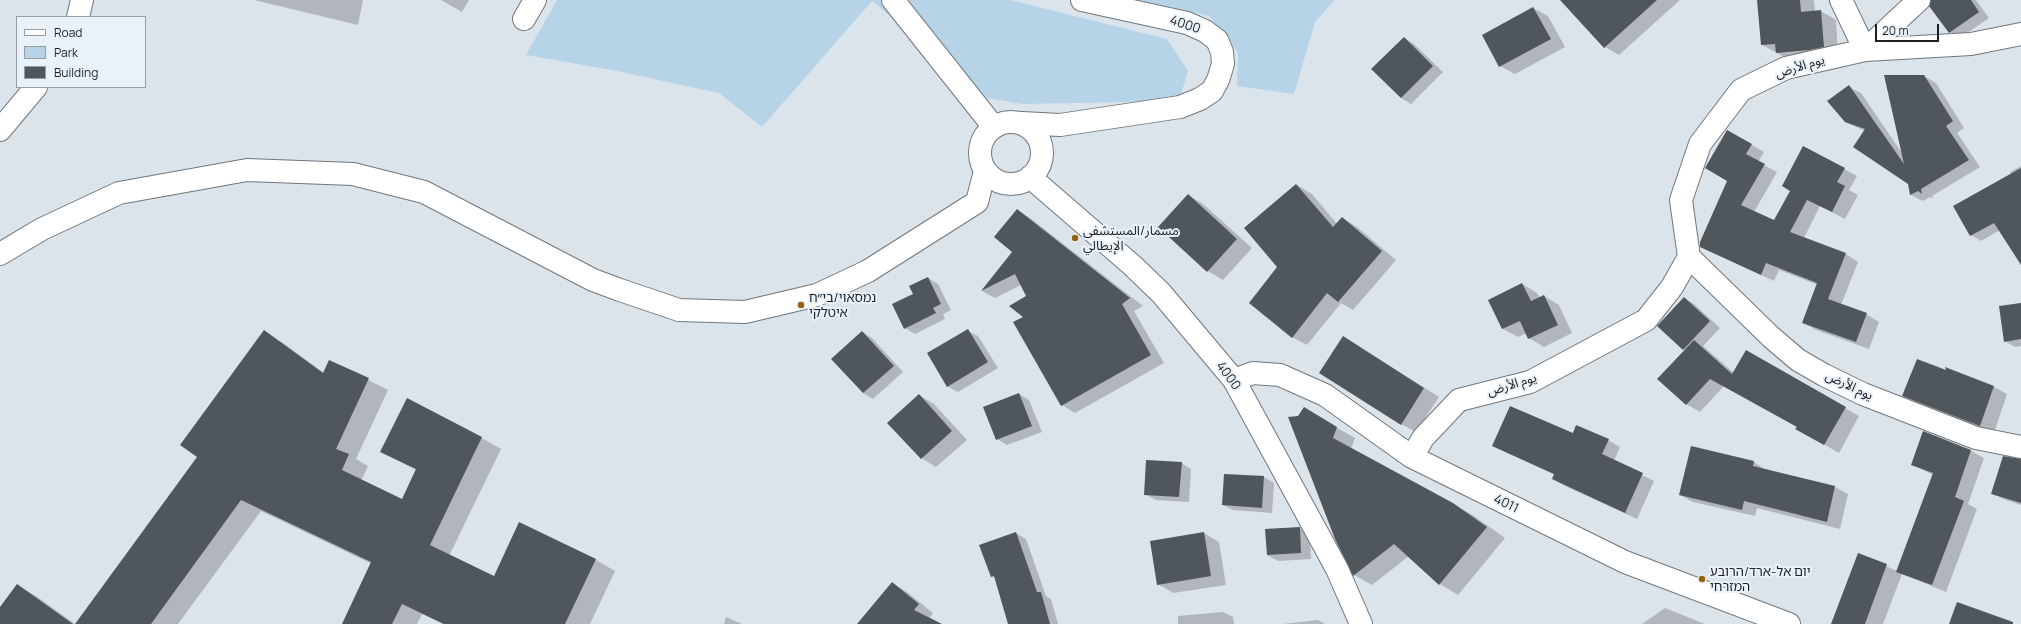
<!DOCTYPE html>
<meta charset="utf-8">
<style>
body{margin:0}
#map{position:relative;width:2021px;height:624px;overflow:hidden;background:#dce4eb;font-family:Manrope,sans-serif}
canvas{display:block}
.legend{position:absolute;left:16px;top:16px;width:130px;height:72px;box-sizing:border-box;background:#e9f2f8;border:1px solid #979ea3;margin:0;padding:5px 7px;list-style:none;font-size:12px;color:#1d2123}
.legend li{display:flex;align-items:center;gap:8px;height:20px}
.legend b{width:20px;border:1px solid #979ea3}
.scale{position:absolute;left:1875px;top:24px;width:64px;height:18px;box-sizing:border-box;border:2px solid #1d2123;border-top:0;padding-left:5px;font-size:12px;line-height:14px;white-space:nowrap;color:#1d2123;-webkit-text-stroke:3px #e9f2f8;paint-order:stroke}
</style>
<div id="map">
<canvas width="2021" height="624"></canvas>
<ul class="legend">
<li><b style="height:5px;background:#fff"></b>Road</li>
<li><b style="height:11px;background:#b6d3e8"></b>Park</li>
<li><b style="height:11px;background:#4f565c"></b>Building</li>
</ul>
<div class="scale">20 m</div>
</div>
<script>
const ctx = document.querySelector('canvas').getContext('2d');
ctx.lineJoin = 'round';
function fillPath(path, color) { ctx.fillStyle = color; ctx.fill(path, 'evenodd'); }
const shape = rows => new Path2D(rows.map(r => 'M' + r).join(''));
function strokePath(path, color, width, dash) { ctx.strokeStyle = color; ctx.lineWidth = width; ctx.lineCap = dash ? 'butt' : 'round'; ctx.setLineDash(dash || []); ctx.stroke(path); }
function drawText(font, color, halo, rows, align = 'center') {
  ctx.font = font + ' Manrope,"Noto Sans Arabic","Noto Sans Hebrew",sans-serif'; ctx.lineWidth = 4; ctx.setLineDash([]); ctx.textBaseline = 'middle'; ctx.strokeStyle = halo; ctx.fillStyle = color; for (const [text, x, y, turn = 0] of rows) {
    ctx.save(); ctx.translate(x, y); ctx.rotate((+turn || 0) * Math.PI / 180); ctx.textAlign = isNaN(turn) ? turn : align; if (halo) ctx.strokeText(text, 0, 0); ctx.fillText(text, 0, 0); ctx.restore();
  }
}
const green = shape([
 [557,0,1010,0,1167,39,1188,71,1179,101,1022,104,987,98,872,1,762,127,719,93,617,71,526,55],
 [1138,0,1335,0,1315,22,1294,94,1237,86,1238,53,1209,16]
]);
const shadow = shape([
 [254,0,363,0,358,25],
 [441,0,469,0,462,12],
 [1562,0,1680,0,1619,55,1605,47],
 [1758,0,1814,0,1815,12,1821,11,1836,20,1838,55,1792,61,1762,45],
 [1932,0,1976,0,1989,18,1960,38,1950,32],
 [1533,8,1548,16,1565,47,1515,74,1500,66],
 [1404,38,1414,44,1443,72,1411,104,1401,98],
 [1924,76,1936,83,1964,128,1957,133,1980,167,1932,196,1933,199,1930,197,1923,201,1911,195,1909,183,1865,131,1845,122,1849,87,1861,93,1902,153],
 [1728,131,1764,152,1758,162,1777,172,1754,212,1775,221,1844,169,1857,176,1849,190,1858,195,1845,219,1820,206,1804,238,1846,254,1858,262,1841,305,1866,314,1879,322,1869,349,1816,330,1804,323,1818,285,1779,270,1774,281,1701,247,1728,181],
 [2021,166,2021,263,2000,230,1981,241,1971,235,2012,175,2010,172],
 [1297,185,1312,194,1337,224,1342,218,1357,227,1396,260,1353,310,1341,303,1307,345,1292,337,1279,267],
 [1188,195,1203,204,1252,248,1223,280,1208,271],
 [1017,210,1030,218,1143,306,1134,311,1164,363,1075,413,1062,405,1014,323,1024,317,1027,296,1021,285,995,298,982,291,1014,252],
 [928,278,938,284,951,310,943,314,945,319,915,334,905,328,914,295],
 [1522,284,1537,293,1540,298,1544,296,1559,305,1572,333,1544,347,1529,338,1527,333,1518,337,1503,329,1489,301],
 [1684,298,1694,304,1720,328,1703,346,1734,373,1746,351,1859,416,1839,453,1797,429,1798,427,1724,386,1700,412,1686,404,1686,351,1658,326],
 [2021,309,2021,346,2015,347,2005,341],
 [968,331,978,336,998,368,958,392,947,386],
 [264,332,283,343,324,373,330,361,388,390,356,459,368,466,361,481,402,500,416,470,381,452,482,438,501,449,449,556,494,577,520,524,596,560,615,571,590,624,443,624,422,614,417,624,343,624,372,564,261,511,178,624,76,624,199,457],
 [862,332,872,338,903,372,873,399,863,393],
 [1358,346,1439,397,1416,432,1401,424],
 [1994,387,2007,394,1994,433,1917,403,1904,395],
 [1019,394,1029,400,1042,432,1007,445,997,439],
 [919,395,934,404,967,440,936,467,921,458],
 [1304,409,1355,438,1351,449,1471,514,1505,538,1458,595,1440,584,1409,556,1372,585,1354,575,1299,417],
 [1923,432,1971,451,1984,458,1968,504,1977,509,1946,592,1902,574,1883,624,1839,624,1859,554,1897,571,1933,475,1912,464],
 [1573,435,1608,440,1620,447,1614,461,1654,481,1637,519,1565,486,1553,479,1555,475,1493,446],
 [2021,460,2021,505,2003,499,1993,493],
 [1754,462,1766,470,1835,487,1848,494,1840,529,1757,508,1755,516,1693,502,1680,495],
 [1181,463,1191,469,1189,502,1156,500,1145,494],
 [1264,477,1274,483,1272,513,1233,510,1223,505],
 [1299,528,1310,534,1311,559,1278,561,1267,555],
 [1016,533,1026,539,1046,596,1051,599,1058,624,1009,624,996,579,992,576],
 [1204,533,1219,542,1226,585,1173,593,1158,584],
 [892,583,907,592,933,613,929,619,940,624,858,624],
 [17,585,36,596,75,624,0,624,0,609],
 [1665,608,1705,624,1642,624],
 [1223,612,1233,617,1234,624,1178,624,1178,616],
 [726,617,742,624,724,624],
 [1318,620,1325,624,1283,624]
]);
const building = shape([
 [1560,0,1657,0,1604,48],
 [1757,0,1800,0,1801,12,1821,10,1824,47,1809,50,1776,53,1775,44,1761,45],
 [1931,0,1971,0,1979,12,1949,33,1929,6],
 [1533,7,1551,39,1499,67,1482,35],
 [1404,37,1433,66,1401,98,1371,69],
 [1884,75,1924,75,1953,121,1946,126,1969,160,1921,189,1922,194,1918,191,1910,195,1908,184,1853,147,1865,129,1845,122,1827,101,1849,85,1904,164],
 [1727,130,1752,144,1746,154,1765,164,1741,205,1774,220,1790,191,1782,186,1803,146,1845,168,1837,182,1845,186,1832,212,1807,200,1790,232,1846,253,1828,299,1867,313,1856,342,1802,323,1817,283,1766,263,1761,275,1700,247,1700,242,1727,181,1705,168],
 [2021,168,2021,265,1994,223,1970,236,1953,206],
 [1296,184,1333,227,1342,217,1382,251,1338,302,1327,293,1292,338,1249,303,1277,267,1244,228],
 [1188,194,1237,239,1207,272,1158,227],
 [1017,209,1130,298,1122,304,1151,355,1061,406,1013,322,1023,317,1009,306,1026,296,1015,274,981,291,1012,252,994,237],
 [928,277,941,304,933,308,936,313,904,329,892,304,913,294,909,286],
 [1522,283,1531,301,1544,295,1558,325,1528,339,1520,321,1502,329,1488,300],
 [1684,297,1710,321,1683,350,1657,326],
 [2021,303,2021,339,2004,342,1999,306],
 [968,329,988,362,947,387,927,353],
 [264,330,323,373,329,360,369,378,336,449,349,454,342,470,402,499,416,469,380,452,407,398,482,437,430,545,494,576,519,522,596,559,565,624,444,624,402,604,392,624,342,624,371,562,241,500,151,624,75,624,197,457,180,445],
 [862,331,894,366,863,393,831,359],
 [1343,336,1424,388,1401,425,1319,373],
 [1694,340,1732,374,1746,350,1846,407,1824,445,1795,429,1797,427,1710,379,1686,405,1657,379],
 [1917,359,1946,370,1945,367,1994,386,1980,426,1902,396],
 [1019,393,1032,426,996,440,983,407],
 [919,394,952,431,921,459,887,423],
 [1510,406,1573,433,1576,425,1609,439,1602,454,1643,473,1625,513,1552,479,1554,474,1492,446],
 [1304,407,1337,427,1333,438,1453,503,1487,527,1439,585,1394,544,1353,576,1335,539,1288,417,1298,416],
 [1923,431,1971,450,1955,497,1964,501,1932,585,1896,572,1933,473,1911,465],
 [1691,446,1754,461,1753,466,1835,486,1827,522,1744,501,1742,510,1679,495],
 [2003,456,2021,459,2021,503,1991,494],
 [1146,460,1182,462,1179,497,1144,495],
 [1224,474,1264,476,1262,508,1222,505],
 [1300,527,1301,553,1267,555,1265,529],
 [1016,532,1037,592,1041,592,1050,624,1008,624,994,576,991,577,979,545],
 [1204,532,1211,576,1157,585,1150,541],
 [1858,553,1887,564,1865,624,1831,624],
 [892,582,919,604,914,610,942,624,857,624],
 [17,584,73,624,0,624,0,607],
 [1957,602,2013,622,2013,624,1949,624]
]);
const minor = shape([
 [893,0,993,126],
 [1841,0,1865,50,1919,0],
 [78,17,82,0],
 [524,19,535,0],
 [0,130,36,87],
 [0,254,42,229,119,193,247,170,353,174,424,192,593,280,620,290,679,310,745,312,817,295,868,271,977,202,985,171],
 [1689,257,1771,337,1798,360,1824,375,1863,394,1976,438,2021,447],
 [1234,380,1253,373,1280,375,1325,395,1412,457,1625,562,1789,624],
 [1412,457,1423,438,1459,400,1530,382,1646,320,1672,287,1689,257,1681,200,1700,144,1741,90,1786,68,1865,50,1971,44,2021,34]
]);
const tertiary = shape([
 '980 153a31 31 0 1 1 62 0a31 31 0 1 1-62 0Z',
 [1022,123,1060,125,1180,107,1200,99,1212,91,1218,80,1223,64,1222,52,1217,40,1205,31,1187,23,1082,0],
 [1030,177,1133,266,1161,293,1234,380,1337,569,1361,624]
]);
const markers = [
 [1075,238,4,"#946413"],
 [801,305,4,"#946413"],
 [1702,579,4,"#946413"]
];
const streetNames = [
 ["4000",1185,25,18],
 ["يوم الأرض",1800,67,-17],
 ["4000",1228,376,54],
 ["يوم الأرض",1512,385,-17],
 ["يوم الأرض",1849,386,25],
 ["4011",1506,504,26]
];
const poiNames = [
 ["مسمار/المستشفى",1083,231],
 ["الإيطالي",1083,246],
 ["נמסאוי/בי״ח",809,298],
 ["איטלקי",809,313],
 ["יום אל-ארד/הרובע",1710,572],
 ["המזרחי",1710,587]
];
fillPath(green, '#b6d3e8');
fillPath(shadow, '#0003');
fillPath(building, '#4f565c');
strokePath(minor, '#6f777d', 24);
strokePath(tertiary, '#6f777d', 24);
strokePath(minor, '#fff', 22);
strokePath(tertiary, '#fff', 22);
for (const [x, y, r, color] of markers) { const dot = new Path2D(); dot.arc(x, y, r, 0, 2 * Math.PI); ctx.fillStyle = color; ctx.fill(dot); strokePath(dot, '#e9f2f8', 1.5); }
drawText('13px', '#1d2123', '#e9f2f8', streetNames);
drawText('13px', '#1d2123', '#e9f2f8', poiNames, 'left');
</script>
